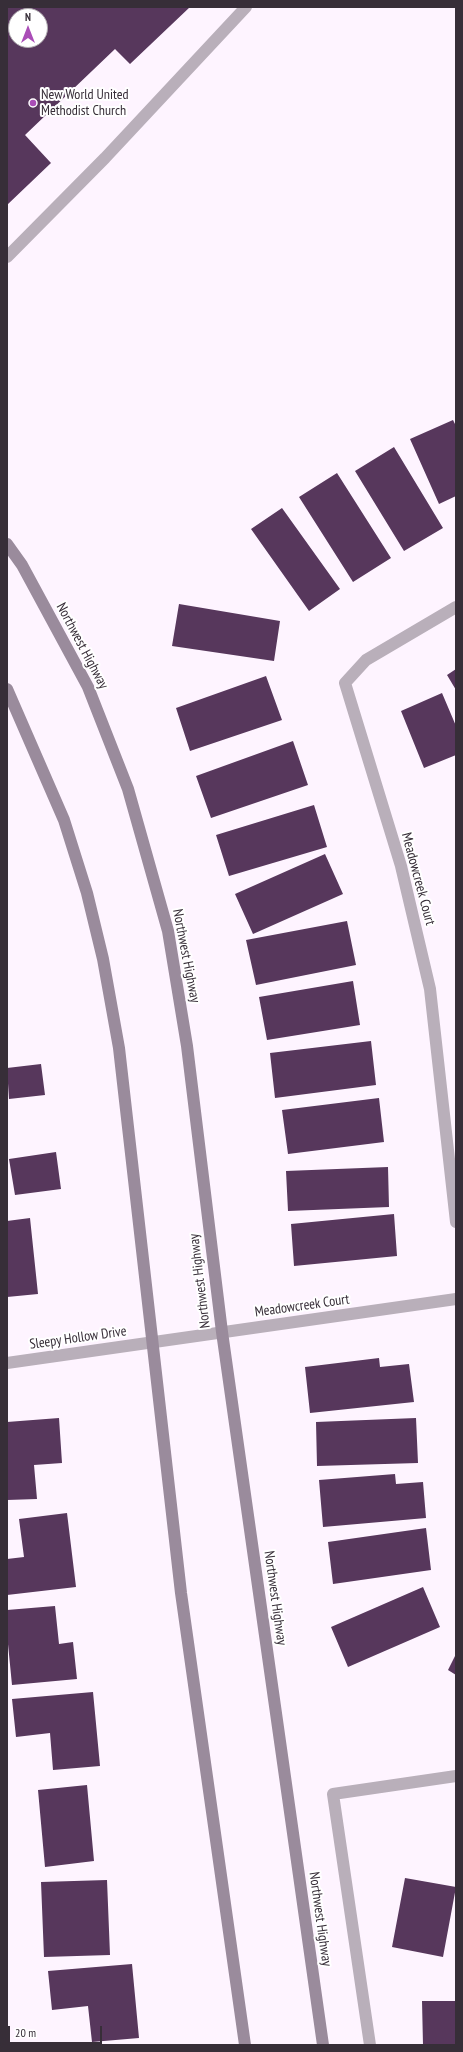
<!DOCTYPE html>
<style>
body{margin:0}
#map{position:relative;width:463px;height:2052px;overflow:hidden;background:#fef4ff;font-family:"PT Sans Narrow",sans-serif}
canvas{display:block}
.frame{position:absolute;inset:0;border:8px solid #372e38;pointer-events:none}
.north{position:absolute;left:8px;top:8px;width:40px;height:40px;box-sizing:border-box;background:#fff;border:1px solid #afabaf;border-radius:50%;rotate:0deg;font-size:11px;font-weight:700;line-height:16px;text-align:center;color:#372e38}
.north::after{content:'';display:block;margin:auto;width:14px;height:18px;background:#aa4db7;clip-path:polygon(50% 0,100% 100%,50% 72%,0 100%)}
.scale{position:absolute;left:8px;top:2026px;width:94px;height:18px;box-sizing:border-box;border:2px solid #372e38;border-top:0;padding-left:5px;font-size:12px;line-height:14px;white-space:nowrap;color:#372e38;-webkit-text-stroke:3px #fff;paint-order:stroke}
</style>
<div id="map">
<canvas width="463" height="2052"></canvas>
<div class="frame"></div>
<div class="north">N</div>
<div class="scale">20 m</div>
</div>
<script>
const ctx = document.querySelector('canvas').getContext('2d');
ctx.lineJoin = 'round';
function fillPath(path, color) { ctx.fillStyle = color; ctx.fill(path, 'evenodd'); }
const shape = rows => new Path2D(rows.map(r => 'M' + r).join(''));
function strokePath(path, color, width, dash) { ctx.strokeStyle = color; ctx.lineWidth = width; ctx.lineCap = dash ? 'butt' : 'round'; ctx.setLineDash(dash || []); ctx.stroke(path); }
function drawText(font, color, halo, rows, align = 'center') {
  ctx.font = font + ' "PT Sans Narrow",sans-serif'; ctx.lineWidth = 4; ctx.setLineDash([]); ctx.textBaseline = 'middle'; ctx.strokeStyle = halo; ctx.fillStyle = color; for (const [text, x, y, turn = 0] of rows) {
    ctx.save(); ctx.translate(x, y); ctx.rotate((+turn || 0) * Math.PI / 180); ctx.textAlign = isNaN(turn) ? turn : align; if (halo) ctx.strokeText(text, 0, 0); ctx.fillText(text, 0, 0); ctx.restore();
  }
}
const building = shape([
 [7,7,190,7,130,64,115,49,25,135,51,163,7,205],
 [16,16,40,16,40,40,16,40],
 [453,420,456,426,456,496,439,504,410,439],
 [394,447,443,528,404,551,355,471],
 [337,473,391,558,353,582,299,497],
 [282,508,340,589,309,611,251,529],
 [179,604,280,621,274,661,172,646],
 [456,669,456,690,447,675],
 [266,676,282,720,190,751,176,708],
 [442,693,456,726,456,755,424,768,401,711],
 [293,741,308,785,211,818,196,776],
 [314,805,327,847,229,876,216,835],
 [325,854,343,894,253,934,235,894],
 [347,921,356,965,256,985,246,940],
 [353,981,360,1025,267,1040,259,997],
 [371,1041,376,1085,275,1098,270,1053],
 [41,1064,45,1095,9,1099,7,1068],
 [379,1098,384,1142,288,1154,282,1110],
 [56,1152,61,1189,15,1195,9,1159],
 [388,1167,389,1207,288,1211,286,1171],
 [394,1214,397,1256,294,1266,291,1224],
 [30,1218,38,1294,7,1297,7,1221],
 [379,1358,380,1367,409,1364,414,1402,310,1413,305,1367],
 [59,1418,62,1463,34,1465,37,1499,7,1500,7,1422],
 [416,1418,418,1463,317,1466,316,1422],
 [395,1474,396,1484,423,1482,426,1518,323,1527,319,1480],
 [67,1513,76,1587,7,1595,7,1559,24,1557,19,1519],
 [426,1528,431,1570,333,1584,328,1542],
 [423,1587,440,1627,348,1667,331,1627],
 [55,1606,59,1644,73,1642,77,1679,12,1685,7,1634,7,1610],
 [456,1654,456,1675,448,1670],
 [93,1692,100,1766,53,1770,50,1733,16,1737,12,1699],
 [87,1785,94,1861,45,1867,38,1790],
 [405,1878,456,1887,443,1957,392,1947],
 [107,1880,110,1955,44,1957,41,1882],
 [132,1964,139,2038,92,2042,88,2006,52,2010,48,1971],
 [422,2001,456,2001,456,2045,423,2045]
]);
const service = shape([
 [7,257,105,158,246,7],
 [370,2045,333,1794,456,1776]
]);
const minor = shape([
 [456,607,366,660,345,683,401,866,430,989,456,1222],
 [7,1363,456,1299]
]);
const secondary = shape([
 [7,544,22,565,88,687,128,789,168,931,187,1046,222,1332,323,2045],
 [7,689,64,820,87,893,103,959,119,1048,181,1593,245,2045]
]);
const markers = [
 [33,103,4,"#aa4db7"]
];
const poiNames = [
 ["New World United",41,95],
 ["Methodist Church",41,111]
];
const streetNames = [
 ["Northwest Highway",82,646,62],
 ["Meadowcreek Court",418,879,75],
 ["Northwest Highway",186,956,79],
 ["Northwest Highway",200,1281,-97],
 ["Meadowcreek Court",302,1306,-8],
 ["Sleepy Hollow Drive",78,1338,-8],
 ["Northwest Highway",275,1598,82],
 ["Northwest Highway",320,1919,82]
];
fillPath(building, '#57375c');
strokePath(service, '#b9afba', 12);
strokePath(minor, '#b9afba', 12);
strokePath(secondary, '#9a8b9c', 12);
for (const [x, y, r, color] of markers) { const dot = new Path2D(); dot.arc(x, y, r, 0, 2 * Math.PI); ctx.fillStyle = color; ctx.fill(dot); strokePath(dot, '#fff', 1.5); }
drawText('14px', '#372e38', '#fff', poiNames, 'left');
drawText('14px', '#372e38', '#fff', streetNames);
</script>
